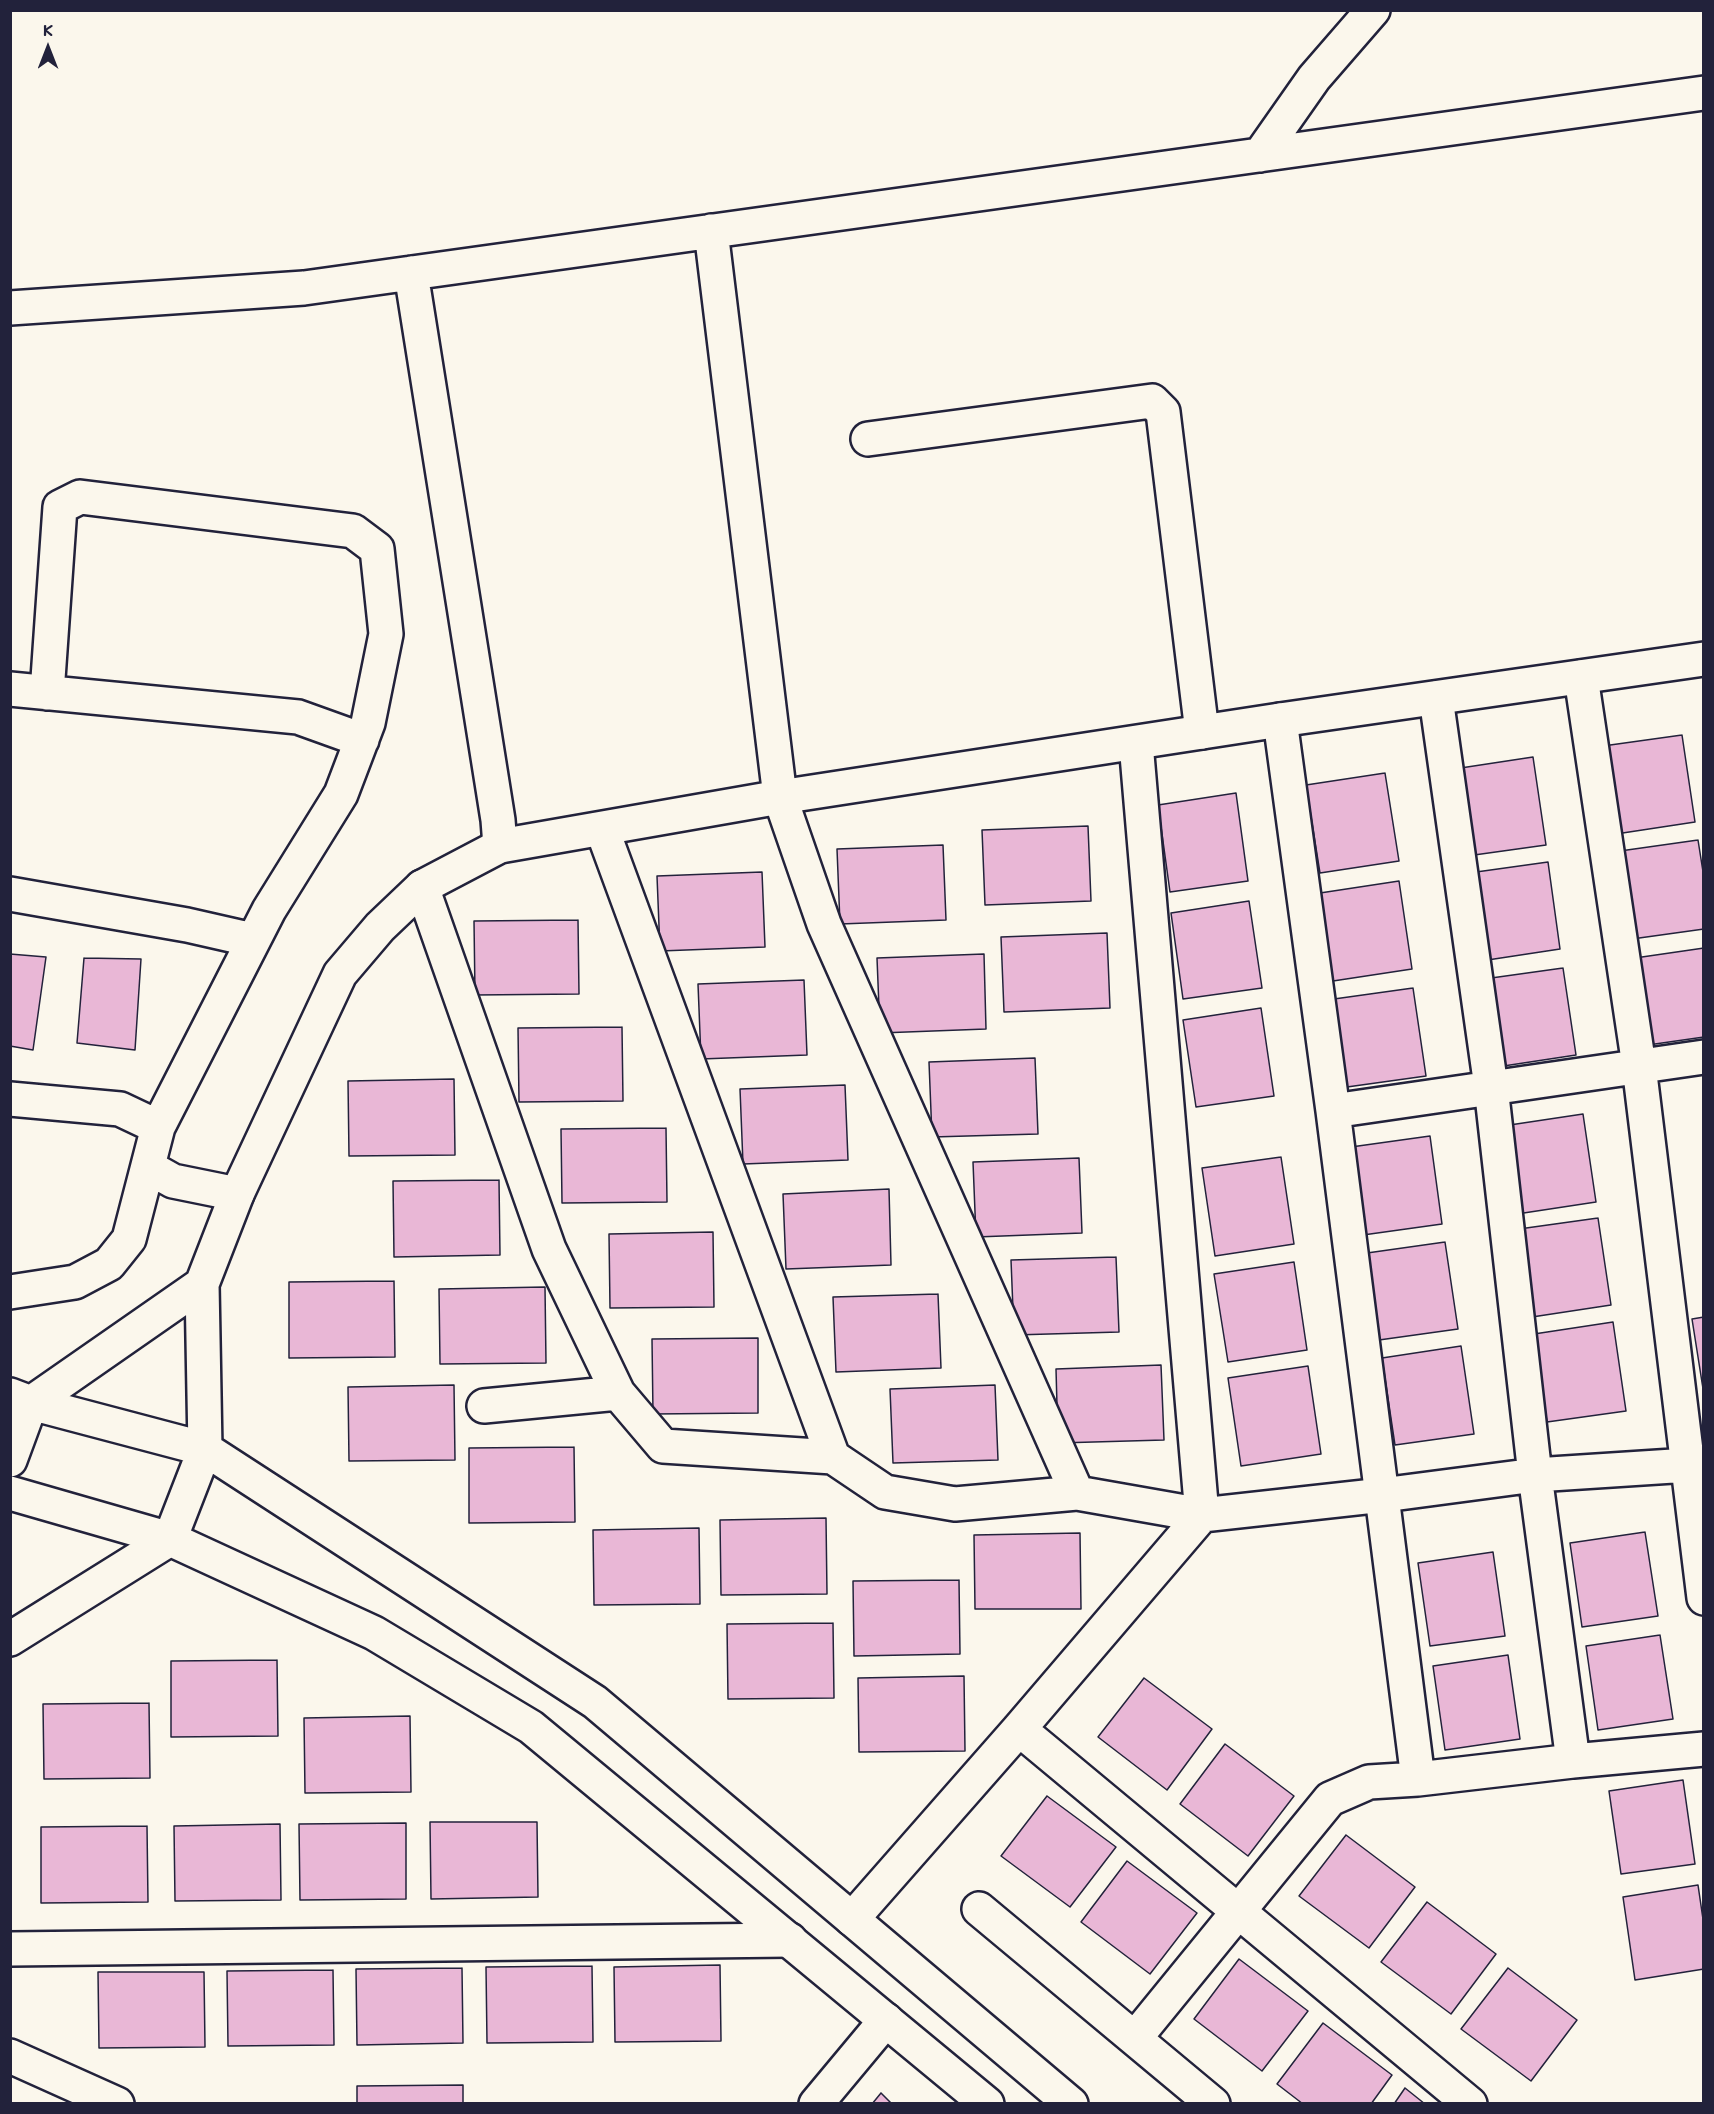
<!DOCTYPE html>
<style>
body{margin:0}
#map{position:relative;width:1714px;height:2114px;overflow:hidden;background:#fbf7ec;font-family:Mali,sans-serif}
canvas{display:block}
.frame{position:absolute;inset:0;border:12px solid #22223b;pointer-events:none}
.north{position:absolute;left:18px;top:18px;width:60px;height:60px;-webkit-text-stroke:4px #fbf7ec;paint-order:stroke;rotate:0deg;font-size:16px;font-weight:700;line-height:24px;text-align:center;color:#22223b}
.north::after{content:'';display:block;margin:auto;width:21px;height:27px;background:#22223b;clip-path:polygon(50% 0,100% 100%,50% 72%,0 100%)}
</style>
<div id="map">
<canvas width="1714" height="2114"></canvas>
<div class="frame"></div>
<div class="north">K</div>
</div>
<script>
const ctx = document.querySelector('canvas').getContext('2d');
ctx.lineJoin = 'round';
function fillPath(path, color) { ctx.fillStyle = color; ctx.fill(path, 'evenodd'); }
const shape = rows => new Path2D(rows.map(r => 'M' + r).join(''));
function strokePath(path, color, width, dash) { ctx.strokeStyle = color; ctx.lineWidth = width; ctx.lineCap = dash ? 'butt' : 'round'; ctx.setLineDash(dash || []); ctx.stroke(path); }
const building = shape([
 [1682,735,1695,822,1616,834,1603,746,1682,735],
 [1533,757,1546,845,1467,856,1454,769,1533,757],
 [1385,773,1399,861,1320,873,1306,785,1385,773],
 [1236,793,1248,881,1170,892,1158,805,1236,793],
 [1088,826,1091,901,985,905,982,830,1088,826],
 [1698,840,1704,878,1704,929,1632,939,1620,851,1698,840],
 [943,845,946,920,840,924,837,849,943,845],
 [1548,862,1560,949,1481,961,1469,873,1548,862],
 [762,872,765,947,660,951,657,876,762,872],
 [1399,881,1412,969,1333,981,1320,893,1399,881],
 [1249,901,1262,988,1183,999,1171,913,1249,901],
 [578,920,579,994,475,995,474,921,578,920],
 [1107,933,1110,1008,1004,1012,1001,937,1107,933],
 [1704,948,1704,1037,1648,1045,1635,958,1704,948],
 [10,954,46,957,33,1050,10,1046,10,954],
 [984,954,986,1029,880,1033,877,958,984,954],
 [84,958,141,959,135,1050,77,1043,84,958],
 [1563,968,1576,1055,1497,1067,1484,979,1563,968],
 [804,980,807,1055,701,1059,698,984,804,980],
 [1413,988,1426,1076,1347,1087,1334,999,1413,988],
 [1261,1008,1274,1096,1196,1107,1183,1020,1261,1008],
 [622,1027,623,1101,519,1102,518,1028,622,1027],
 [1035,1058,1038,1134,932,1137,929,1062,1035,1058],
 [454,1079,455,1155,349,1156,348,1081,454,1079],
 [845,1085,848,1160,743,1164,740,1089,845,1085],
 [1583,1114,1596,1202,1517,1214,1503,1126,1583,1114],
 [666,1128,667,1202,562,1203,561,1129,666,1128],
 [1430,1136,1442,1224,1363,1235,1351,1147,1430,1136],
 [1281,1157,1294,1244,1215,1256,1202,1168,1281,1157],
 [1079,1158,1082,1233,976,1237,973,1162,1079,1158],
 [499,1180,500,1255,394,1257,393,1181,499,1180],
 [889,1189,891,1265,786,1269,783,1194,889,1189],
 [1598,1218,1611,1305,1532,1317,1519,1229,1598,1218],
 [713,1232,714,1307,610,1308,609,1234,713,1232],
 [1445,1242,1458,1329,1379,1340,1367,1253,1445,1242],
 [1116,1257,1119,1332,1014,1335,1011,1260,1116,1257],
 [1294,1262,1307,1350,1228,1362,1214,1274,1294,1262],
 [394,1281,395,1357,289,1358,289,1282,394,1281],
 [545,1287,546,1363,440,1364,439,1289,545,1287],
 [938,1294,941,1368,836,1372,833,1297,938,1294],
 [1704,1317,1704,1395,1692,1319,1704,1317],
 [1613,1322,1626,1411,1547,1422,1534,1334,1613,1322],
 [758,1338,758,1413,653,1414,652,1339,758,1338],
 [1461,1346,1474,1434,1395,1445,1382,1358,1461,1346],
 [1161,1365,1164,1440,1058,1443,1056,1369,1161,1365],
 [1308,1366,1321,1454,1241,1466,1228,1378,1308,1366],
 [454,1385,455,1460,349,1461,348,1387,454,1385],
 [995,1385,998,1460,893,1463,890,1389,995,1385],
 [574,1447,575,1522,469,1523,469,1448,574,1447],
 [826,1518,827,1594,721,1595,720,1520,826,1518],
 [699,1528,700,1604,594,1605,593,1530,699,1528],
 [1645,1532,1658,1616,1582,1627,1570,1543,1645,1532],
 [1080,1533,1081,1609,975,1609,974,1535,1080,1533],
 [1493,1552,1505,1636,1430,1646,1418,1563,1493,1552],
 [959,1580,960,1654,854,1656,853,1581,959,1580],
 [833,1623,834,1698,728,1699,727,1624,833,1623],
 [1660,1635,1673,1719,1598,1730,1586,1646,1660,1635],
 [1508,1655,1520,1739,1445,1750,1433,1666,1508,1655],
 [277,1660,278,1736,171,1737,171,1661,277,1660],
 [964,1676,965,1751,859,1752,858,1678,964,1676],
 [1144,1678,1212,1729,1167,1790,1098,1737,1144,1678],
 [149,1703,150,1778,44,1779,43,1704,149,1703],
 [410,1716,411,1792,305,1793,304,1718,410,1716],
 [1225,1744,1294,1796,1248,1856,1180,1804,1225,1744],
 [1683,1780,1695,1864,1621,1874,1609,1791,1683,1780],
 [1047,1796,1116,1847,1070,1907,1001,1856,1047,1796],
 [430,1822,537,1822,538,1897,431,1899,430,1822],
 [406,1823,406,1899,300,1900,299,1824,406,1823],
 [280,1824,281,1900,175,1901,174,1826,280,1824],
 [147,1826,148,1902,41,1903,41,1827,147,1826],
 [1346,1835,1415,1887,1369,1948,1299,1896,1346,1835],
 [1127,1861,1197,1913,1150,1974,1081,1922,1127,1861],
 [1698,1885,1704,1926,1704,1969,1635,1980,1623,1897,1698,1885],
 [1427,1902,1496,1954,1451,2014,1381,1962,1427,1902],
 [1239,1959,1308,2011,1262,2071,1194,2019,1239,1959],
 [720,1965,721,2041,615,2042,614,1967,720,1965],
 [592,1966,593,2042,487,2043,486,1967,592,1966],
 [462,1968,463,2043,357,2045,356,1969,462,1968],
 [1508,1968,1577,2020,1531,2081,1461,2029,1508,1968],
 [333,1970,334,2045,228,2046,227,1971,333,1970],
 [98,1972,204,1972,205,2047,99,2048,98,1972],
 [1323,2023,1392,2075,1371,2104,1303,2104,1277,2084,1323,2023],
 [463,2085,463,2104,357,2104,357,2086,463,2085],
 [1405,2088,1425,2104,1394,2104,1405,2088],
 [881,2093,892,2104,872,2104,881,2093]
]);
const street = shape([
 [1260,155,1314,78,1373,10],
 [711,231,780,797,824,924,1077,1493],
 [411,273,498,820,500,846],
 [10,308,304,288,1704,93],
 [868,439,1152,401,1163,412,1202,732],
 [1581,677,1639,1066,1704,1598],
 [10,689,298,717,362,740],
 [1436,698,1491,1087,1535,1475,1573,1761],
 [1280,720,1333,1111,1418,1779],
 [602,829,833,1457],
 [422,887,549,1249,618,1393],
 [10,894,187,925,253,940],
 [10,1099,120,1109,158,1127],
 [1333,1111,1704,1057],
 [148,1167,173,1181,237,1194],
 [10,1292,75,1282,109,1264,129,1239,158,1127,269,910,341,794,368,723,386,634,377,549,353,531,80,497,60,507,47,693],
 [484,1406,618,1393,663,1446,833,1457,885,1492,955,1504,1077,1493,1202,1515,1383,1495,1535,1475,1704,1464],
 [1019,1729,1470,2104],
 [979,1909,1213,2104],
 [852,1919,1019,1729,1202,1515,1136,743],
 [10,1949,790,1940],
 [1135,2038,1330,1799,1369,1782,1418,1779,1573,1761,1704,1749],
 [10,2056,117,2104],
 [816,2104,886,2020]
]);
const secondary = shape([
 [10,1395,31,1403,205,1449,595,1702,1071,2104],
 [10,1460,31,1403,202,1284],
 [10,1493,170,1539,374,1633,531,1727,987,2104],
 [10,1639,170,1539,205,1449,202,1284,237,1194,340,974,380,927,422,887,500,846,780,797,1280,720,1704,659]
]);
fillPath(building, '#e9b7d6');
strokePath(building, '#22223b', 1.5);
strokePath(street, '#22223b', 38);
strokePath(secondary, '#22223b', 38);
strokePath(street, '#fbf7ec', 33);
strokePath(secondary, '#fbf7ec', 33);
</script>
